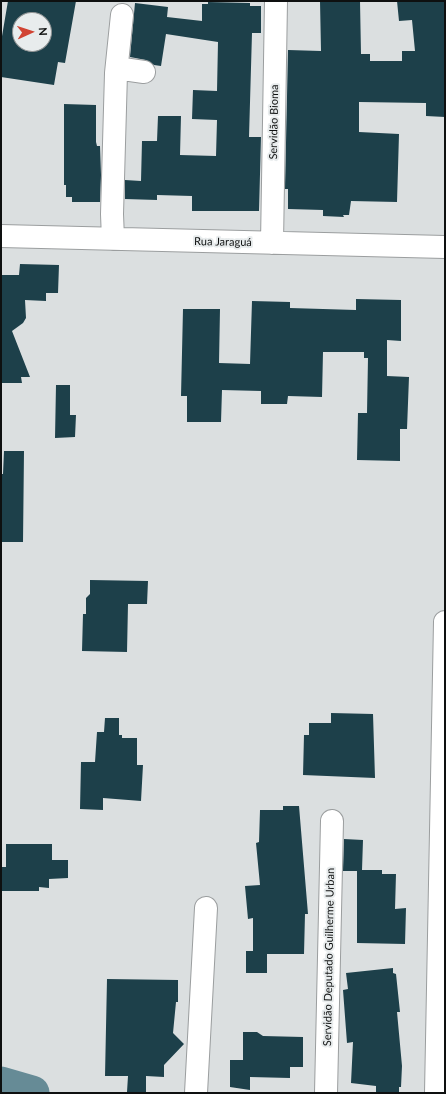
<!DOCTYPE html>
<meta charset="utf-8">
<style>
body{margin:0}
#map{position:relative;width:446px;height:1094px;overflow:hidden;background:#dbdfe0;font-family:Lato,sans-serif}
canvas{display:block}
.frame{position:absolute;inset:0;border:2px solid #0e1010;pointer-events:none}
.north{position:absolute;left:12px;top:12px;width:40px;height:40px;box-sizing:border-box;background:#e8eced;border:1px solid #919495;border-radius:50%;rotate:87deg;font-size:11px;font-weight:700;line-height:16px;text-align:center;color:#0e1010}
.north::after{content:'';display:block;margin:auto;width:14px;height:18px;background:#d14434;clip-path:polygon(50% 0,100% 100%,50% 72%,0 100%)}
</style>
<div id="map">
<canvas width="446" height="1094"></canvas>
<div class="frame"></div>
<div class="north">N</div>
</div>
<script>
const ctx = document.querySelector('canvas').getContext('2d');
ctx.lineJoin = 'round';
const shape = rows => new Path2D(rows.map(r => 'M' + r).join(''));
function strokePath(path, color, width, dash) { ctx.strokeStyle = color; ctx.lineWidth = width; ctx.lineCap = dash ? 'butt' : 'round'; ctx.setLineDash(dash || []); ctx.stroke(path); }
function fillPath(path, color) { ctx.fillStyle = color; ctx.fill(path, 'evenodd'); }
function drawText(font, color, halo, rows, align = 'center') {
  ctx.font = font + ' Lato,sans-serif'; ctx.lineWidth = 4; ctx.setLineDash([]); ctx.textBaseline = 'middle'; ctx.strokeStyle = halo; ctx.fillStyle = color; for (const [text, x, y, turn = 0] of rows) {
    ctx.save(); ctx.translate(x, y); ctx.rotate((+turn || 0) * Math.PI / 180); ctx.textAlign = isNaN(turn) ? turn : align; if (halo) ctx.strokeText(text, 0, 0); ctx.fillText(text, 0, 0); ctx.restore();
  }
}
const river = shape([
 [1,1084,32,1093]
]);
const building = shape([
 [8,1,76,1,65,63,58,62,54,85,1,77,1,42],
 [20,20,44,20,44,44,20,44],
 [320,1,360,1,361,54,370,54,370,61,402,61,402,51,415,51,412,20,399,21,397,1,445,1,445,117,426,116,426,103,359,102,359,132,399,134,397,202,351,201,349,215,343,215,344,217,323,216,323,210,288,209,288,189,285,189,288,50,321,51],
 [208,2,250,3,250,6,261,6,261,33,252,33,249,137,261,137,259,211,192,211,192,196,157,195,157,200,125,199,125,180,141,181,142,141,157,141,158,116,181,116,180,155,216,156,217,120,192,119,193,90,217,91,218,42,166,34,161,66,154,65,146,60,130,57,135,3,168,7,167,17,202,21,202,4,208,4],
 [64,104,96,105,96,142,97,146,100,146,101,175,100,202,72,202,72,197,66,197,66,185,64,185],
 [20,264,59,265,58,293,46,293,46,301,25,300,26,318,23,323,12,331,30,377,21,377,22,383,1,383,1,275,19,275],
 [356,299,401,300,401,341,387,340,387,376,409,377,407,429,400,429,400,461,357,460,358,413,367,413,368,358,364,358,364,352,323,352,322,397,288,396,287,404,261,404,261,391,222,390,221,422,187,422,187,396,181,396,183,309,220,309,219,363,250,364,252,301,290,302,290,308,356,310],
 [56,385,70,385,70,415,76,415,75,437,55,438],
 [4,451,24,451,23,542,1,542,1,474,3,474],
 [90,580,148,581,147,604,128,604,127,652,82,651,83,614,86,614,86,598,90,594],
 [331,713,373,714,375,778,303,775,304,735,309,735,309,723,331,723],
 [105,718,119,718,119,735,122,735,122,738,137,738,137,765,143,765,141,801,103,798,103,810,80,809,81,762,95,762,97,732,104,732],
 [283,806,299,806,308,914,305,914,304,954,267,954,267,973,246,973,246,951,253,951,253,918,248,919,245,886,260,885,256,843,259,842,260,810,283,810],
 [344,839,363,840,362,870,382,870,382,874,396,874,395,909,406,908,405,944,357,943,357,871,343,871],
 [6,844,52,844,52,860,68,860,68,878,49,879,49,888,39,887,39,891,1,891,1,867,6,867],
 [393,968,393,973,396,974,400,1012,397,1012,402,1066,401,1087,399,1087,399,1092,376,1093,376,1086,351,1083,353,1042,347,1043,343,990,348,989,346,973],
 [107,979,178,980,178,1002,176,1002,173,1033,184,1044,164,1065,164,1077,146,1076,146,1092,127,1092,128,1076,105,1076],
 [243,1032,257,1032,263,1036,303,1037,303,1067,290,1067,290,1078,250,1077,250,1090,230,1087,230,1060,243,1060]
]);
const minor = shape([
 [116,73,122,15],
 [1,236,445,247],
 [113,239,112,214,116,73,123,69,144,72],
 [272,243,276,1],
 [196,1093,206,908],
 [326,1093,332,821],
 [436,1093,445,622]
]);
const streetNames = [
 ["Servidão Bioma",274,122,-89],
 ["Rua Jaraguá",223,242,1],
 ["Servidão Deputado Guilherme Urban",329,957,-89]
];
strokePath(river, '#668b96', 35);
fillPath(building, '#1d404a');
strokePath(minor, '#9b9e9f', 24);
strokePath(minor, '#fff', 22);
drawText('11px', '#0e1010', '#e8eced', streetNames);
</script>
